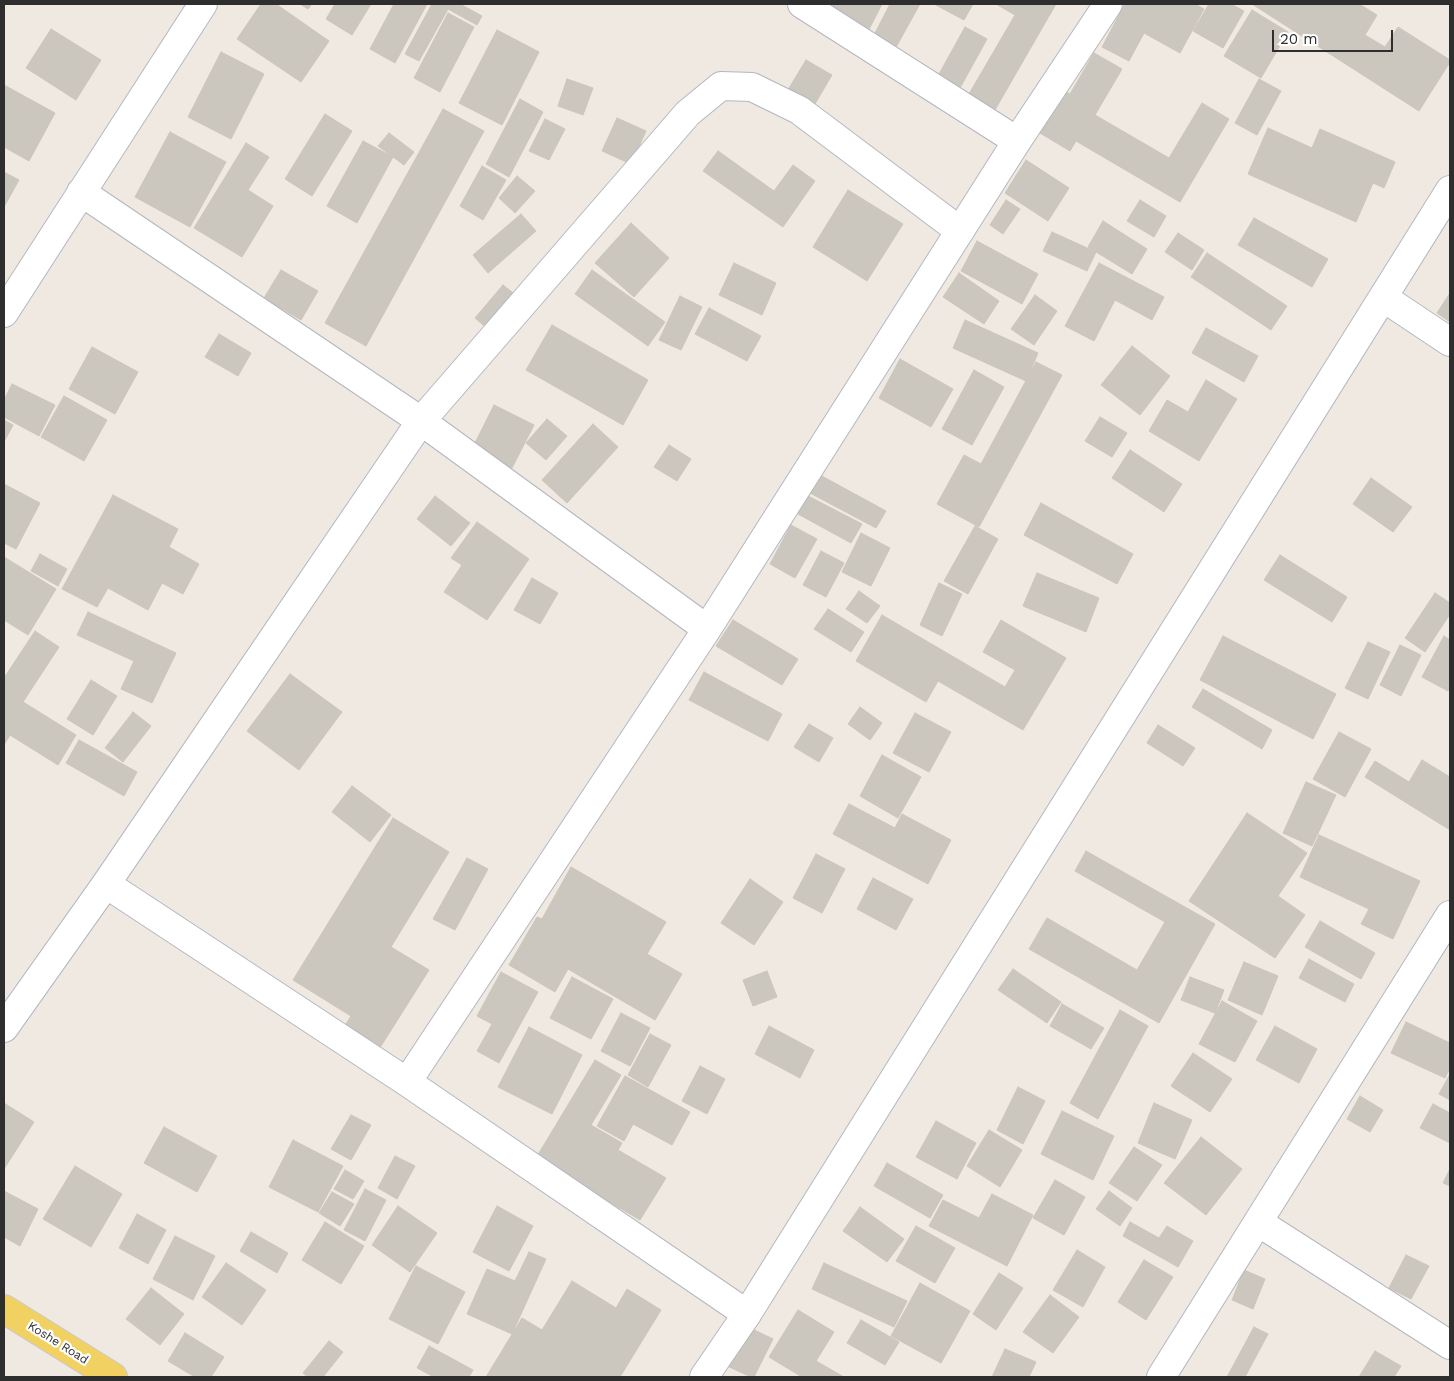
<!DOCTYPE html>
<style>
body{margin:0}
#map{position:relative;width:1454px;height:1381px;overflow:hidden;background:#efe9e1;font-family:"Work Sans",sans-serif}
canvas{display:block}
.frame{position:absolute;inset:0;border:5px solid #2e2e2e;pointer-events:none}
.scale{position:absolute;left:1272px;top:30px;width:121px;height:22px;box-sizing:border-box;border:2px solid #2e2e2e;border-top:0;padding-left:6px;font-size:15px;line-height:18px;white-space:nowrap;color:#2e2e2e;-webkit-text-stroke:4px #fff;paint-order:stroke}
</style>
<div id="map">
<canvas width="1454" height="1381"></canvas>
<div class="frame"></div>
<div class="scale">20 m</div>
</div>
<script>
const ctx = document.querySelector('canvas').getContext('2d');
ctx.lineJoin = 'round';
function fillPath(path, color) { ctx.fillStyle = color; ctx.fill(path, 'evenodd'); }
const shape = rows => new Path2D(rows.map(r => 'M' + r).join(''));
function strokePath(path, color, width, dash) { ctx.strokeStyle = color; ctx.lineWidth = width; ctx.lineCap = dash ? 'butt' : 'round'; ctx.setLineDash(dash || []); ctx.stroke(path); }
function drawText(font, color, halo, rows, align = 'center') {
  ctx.font = font + ' "Work Sans",sans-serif'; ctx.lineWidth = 4.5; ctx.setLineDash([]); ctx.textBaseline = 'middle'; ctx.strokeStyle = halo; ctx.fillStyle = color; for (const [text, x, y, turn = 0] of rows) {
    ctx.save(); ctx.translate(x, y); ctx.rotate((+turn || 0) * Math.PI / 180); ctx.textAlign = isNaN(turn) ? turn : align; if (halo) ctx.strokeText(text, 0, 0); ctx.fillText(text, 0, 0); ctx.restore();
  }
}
const building = shape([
 [261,4,276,4,329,41,301,82,237,39,261,4],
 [300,4,312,4,308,9,300,4],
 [335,4,371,4,352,35,326,19,335,4],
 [394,4,427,4,395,63,370,49,394,4],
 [432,4,460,4,482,16,477,25,448,9,419,61,405,54,432,4],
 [826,4,882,4,865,37,826,4],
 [890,4,920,4,895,49,873,37,890,4],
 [934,4,973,4,964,20,934,4],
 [996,4,1056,4,988,122,962,106,1015,15,996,4],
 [1125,4,1195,4,1204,9,1180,53,1144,33,1129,61,1102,47,1125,4],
 [1209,4,1231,4,1244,11,1223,48,1193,31,1209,4],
 [1252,4,1359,4,1377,15,1365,35,1385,47,1398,27,1450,60,1450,62,1419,111,1252,4],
 [1252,10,1288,32,1261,78,1224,56,1252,10],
 [448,13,474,27,440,92,414,78,448,13],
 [965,27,987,39,955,97,933,85,965,27],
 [51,29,101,60,76,100,26,68,51,29],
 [497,30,539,52,502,125,459,103,497,30],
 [221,52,264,74,231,139,188,117,221,52],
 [1094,53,1122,69,1095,115,1169,158,1202,103,1229,119,1180,202,1076,141,1070,151,1030,127,1054,85,1070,94,1094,53],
 [806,60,832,75,812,109,786,93,806,60],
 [567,79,593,88,583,115,558,106,567,79],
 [1259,79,1281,91,1257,135,1235,123,1259,79],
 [4,85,55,113,29,161,4,147,4,85],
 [520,99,543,112,509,177,486,164,520,99],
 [443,109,484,131,366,346,325,323,443,109],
 [325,114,352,131,312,196,285,179,325,114],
 [617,118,646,131,631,164,602,151,617,118],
 [545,119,565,129,549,160,529,151,545,119],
 [1268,128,1312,148,1320,129,1395,162,1384,188,1373,183,1356,222,1248,174,1268,128],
 [170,132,226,162,190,227,135,197,170,132],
 [389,133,414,152,404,165,378,146,389,133],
 [363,141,393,157,357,223,327,206,363,141],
 [246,143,269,157,248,190,273,206,242,257,194,228,246,143],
 [718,151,774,191,793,165,815,181,783,227,703,171,718,151],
 [1026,160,1069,188,1048,221,1005,193,1026,160],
 [482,166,506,180,483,220,460,206,482,166],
 [4,172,19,180,4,207,4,172],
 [517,176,535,191,515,213,499,198,517,176],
 [848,190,903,224,867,281,813,247,848,190],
 [1006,200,1020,209,1003,234,990,225,1006,200],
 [1140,200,1166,216,1154,237,1127,221,1140,200],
 [521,214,536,231,488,273,473,255,521,214],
 [1254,218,1328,259,1312,287,1238,245,1254,218],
 [1103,221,1147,249,1132,274,1088,247,1103,221],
 [631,223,669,258,634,297,595,263,631,223],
 [1052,232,1096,252,1087,271,1043,251,1052,232],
 [1178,233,1204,250,1192,270,1165,252,1178,233],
 [977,241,1038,274,1022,304,961,271,977,241],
 [1207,253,1287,306,1271,330,1191,277,1207,253],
 [734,263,776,283,762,315,719,295,734,263],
 [1099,263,1164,297,1152,320,1115,300,1094,341,1065,326,1099,263],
 [281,270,318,291,301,320,264,298,281,270],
 [592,270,665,322,648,346,575,294,592,270],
 [959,273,999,301,984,324,943,297,959,273],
 [503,285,522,300,494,334,475,318,503,285],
 [1450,293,1450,322,1437,313,1450,293],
 [1035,295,1057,311,1034,345,1011,329,1035,295],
 [680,296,702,307,681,350,659,340,680,296],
 [709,308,761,336,747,361,695,334,709,308],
 [965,320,1038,353,1026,381,953,348,965,320],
 [552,325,648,380,623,425,526,370,552,325],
 [1206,328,1258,356,1244,382,1192,353,1206,328],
 [219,334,251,353,238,376,205,357,219,334],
 [1132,346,1170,376,1140,415,1101,385,1132,346],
 [92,347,138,372,115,414,69,389,92,347],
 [900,359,953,389,931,427,879,398,900,359],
 [1036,362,1062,375,979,527,937,504,964,455,981,464,1036,362],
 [974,370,1004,387,972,445,942,429,974,370],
 [1206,380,1237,399,1199,461,1149,431,1167,400,1188,412,1206,380],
 [12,384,55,405,39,436,4,417,4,400,12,384],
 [64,396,107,420,84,461,41,437,64,396],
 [494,405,534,425,512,468,473,447,494,405],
 [1100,417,1127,433,1112,457,1085,441,1100,417],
 [547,419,567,436,546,460,526,443,547,419],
 [4,420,13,425,4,442,4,420],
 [593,424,618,447,567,503,542,480,593,424],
 [669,445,691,459,677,481,654,467,669,445],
 [1130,450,1182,484,1164,512,1112,478,1130,450],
 [820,475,886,511,876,528,810,493,820,475],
 [1371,478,1412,507,1393,532,1353,504,1371,478],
 [4,484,40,503,16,549,4,543,4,484],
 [113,495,178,529,169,547,199,564,183,594,162,583,148,610,108,588,97,607,62,589,113,495],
 [435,496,470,523,451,546,417,519,435,496],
 [808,496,862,524,851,543,798,514,808,496],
 [1041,503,1133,554,1117,584,1024,535,1041,503],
 [477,522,529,559,487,620,444,592,462,565,451,558,477,522],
 [791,525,817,539,795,578,770,564,791,525],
 [975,526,998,539,968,594,944,581,975,526],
 [861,533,890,548,871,586,842,572,861,533],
 [821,551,844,563,826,597,803,585,821,551],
 [40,554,67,569,58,586,31,571,40,554],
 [1280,555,1347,597,1332,622,1264,580,1280,555],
 [4,557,56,589,28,635,4,620,4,557],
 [1037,573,1099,598,1086,632,1023,606,1037,573],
 [532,578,558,593,540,624,514,610,532,578],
 [939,583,962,594,942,636,920,625,939,583],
 [859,591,880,606,867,623,846,609,859,591],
 [1435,593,1450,603,1450,614,1425,652,1405,638,1435,593],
 [828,609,864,632,851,652,814,629,828,609],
 [88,612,176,653,152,703,121,689,134,661,77,635,88,612],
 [882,615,1005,687,1015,670,983,652,1001,620,1066,658,1023,730,938,681,926,702,856,661,882,615],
 [733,620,798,659,782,685,716,646,733,620],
 [35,631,59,647,23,702,4,690,4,678,35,631],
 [1223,636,1336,694,1313,739,1200,680,1223,636],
 [1444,636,1450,640,1450,688,1448,691,1422,677,1444,636],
 [1368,642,1390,652,1368,699,1345,688,1368,642],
 [1400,645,1421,655,1401,696,1380,685,1400,645],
 [704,672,782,714,768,741,689,700,704,672],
 [290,674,342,712,299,770,247,731,290,674],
 [91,680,117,696,93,735,67,719,91,680],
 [1203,689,1272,730,1262,749,1192,707,1203,689],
 [4,690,76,735,58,765,10,735,4,745,4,690],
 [860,707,882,723,870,740,848,724,860,707],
 [133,712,151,726,123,762,105,748,133,712],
 [915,713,951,732,929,772,893,753,915,713],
 [809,724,833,738,819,762,794,747,809,724],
 [1158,725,1195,748,1183,766,1147,743,1158,725],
 [1339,732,1371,749,1345,797,1313,779,1339,732],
 [79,740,137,772,124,796,66,763,79,740],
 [882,755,921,777,898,818,860,796,882,755],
 [1422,760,1450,777,1450,830,1365,777,1375,761,1409,782,1422,760],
 [1306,782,1336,795,1312,846,1283,833,1306,782],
 [352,786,391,815,370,842,332,812,352,786],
 [849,804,895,828,902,814,951,840,928,884,833,834,849,804],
 [1247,813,1307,853,1278,896,1305,915,1275,958,1189,901,1247,813],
 [393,818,449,852,391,947,429,970,376,1054,341,1032,351,1016,293,980,393,818],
 [1319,835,1420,881,1393,939,1361,924,1369,909,1300,877,1319,835],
 [1086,851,1215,924,1159,1023,1029,949,1047,918,1137,970,1165,922,1075,871,1086,851],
 [816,854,845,869,822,913,793,898,816,854],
 [467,858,488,869,455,930,433,919,467,858],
 [571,867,666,922,647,954,682,974,655,1020,568,969,555,992,509,965,537,917,542,919,571,867],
 [873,878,913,899,896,930,857,909,873,878],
 [750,879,783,902,754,945,721,923,750,879],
 [1320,921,1375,953,1361,979,1305,947,1320,921],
 [1309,959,1354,984,1345,1002,1299,978,1309,959],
 [1244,962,1278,976,1262,1015,1228,1000,1244,962],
 [1013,969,1061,1002,1047,1023,998,990,1013,969],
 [767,971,777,997,753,1006,743,980,767,971],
 [501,972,538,992,499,1063,477,1051,492,1024,477,1016,501,972],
 [572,977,613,999,591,1039,550,1018,572,977],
 [1190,977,1224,990,1215,1013,1181,1000,1190,977],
 [1222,1001,1257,1021,1235,1062,1199,1044,1222,1001],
 [1062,1004,1104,1028,1091,1049,1050,1026,1062,1004],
 [1120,1010,1148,1026,1098,1119,1070,1103,1120,1010],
 [621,1013,650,1028,630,1066,601,1051,621,1013],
 [1406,1022,1450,1043,1450,1068,1445,1078,1391,1053,1406,1022],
 [769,1026,814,1050,800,1078,755,1054,769,1026],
 [1275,1026,1317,1049,1299,1083,1256,1060,1275,1026],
 [529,1027,582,1055,552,1114,498,1087,529,1027],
 [650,1034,671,1045,648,1087,628,1075,650,1034],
 [1193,1053,1232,1079,1210,1112,1171,1086,1193,1053],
 [595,1060,621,1075,591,1125,622,1143,618,1150,666,1178,640,1220,536,1158,595,1060],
 [700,1066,725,1079,707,1114,682,1101,700,1066],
 [1450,1074,1450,1100,1439,1094,1450,1074],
 [625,1076,690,1112,672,1145,633,1124,624,1141,597,1126,625,1076],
 [1018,1087,1045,1101,1023,1144,997,1130,1018,1087],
 [1360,1096,1383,1110,1370,1132,1347,1119,1360,1096],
 [4,1103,34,1122,4,1169,4,1103],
 [1154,1103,1192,1120,1175,1159,1138,1143,1154,1103],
 [1433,1104,1450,1113,1450,1143,1420,1128,1433,1104],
 [1062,1111,1114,1136,1093,1180,1041,1154,1062,1111],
 [351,1115,371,1125,351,1160,331,1149,351,1115],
 [936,1121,976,1143,957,1179,916,1157,936,1121],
 [164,1127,217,1156,197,1192,144,1163,164,1127],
 [989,1130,1022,1150,1000,1187,967,1166,989,1130],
 [1201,1137,1242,1169,1206,1215,1164,1183,1201,1137],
 [293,1140,343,1166,318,1212,269,1187,293,1140],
 [1134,1147,1162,1165,1137,1201,1109,1183,1134,1147],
 [395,1156,415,1166,397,1199,378,1188,395,1156],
 [887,1163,943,1195,930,1218,874,1186,887,1163],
 [75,1166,122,1194,91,1247,43,1219,75,1166],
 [1450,1169,1450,1186,1443,1183,1450,1169],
 [345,1170,364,1181,353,1199,334,1189,345,1170],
 [1055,1180,1085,1197,1064,1235,1033,1218,1055,1180],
 [365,1189,386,1200,365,1241,344,1230,365,1189],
 [4,1191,38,1209,20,1246,4,1237,4,1191],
 [1109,1191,1132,1208,1120,1226,1096,1209,1109,1191],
 [332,1192,354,1204,340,1226,319,1213,332,1192],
 [992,1194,1033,1215,1007,1266,929,1226,943,1200,979,1218,992,1194],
 [398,1206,437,1233,410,1272,372,1245,398,1206],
 [497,1206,533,1226,509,1271,473,1252,497,1206],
 [860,1207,904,1239,887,1262,843,1231,860,1207],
 [137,1214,166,1230,148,1264,119,1248,137,1214],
 [325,1222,364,1246,341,1284,302,1260,325,1222],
 [1130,1222,1159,1238,1167,1226,1193,1241,1178,1267,1123,1236,1130,1222],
 [916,1226,955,1248,935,1283,896,1261,916,1226],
 [251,1232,288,1253,277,1273,240,1251,251,1232],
 [175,1236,215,1256,193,1300,153,1279,175,1236],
 [1077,1250,1105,1267,1083,1307,1053,1290,1077,1250],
 [529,1252,546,1259,512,1334,467,1314,487,1269,515,1281,529,1252],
 [1406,1255,1429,1266,1411,1299,1389,1288,1406,1255],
 [1144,1260,1173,1277,1146,1320,1118,1302,1144,1260],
 [226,1263,266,1290,242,1325,202,1297,226,1263],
 [824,1263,907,1301,894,1327,812,1289,824,1263],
 [416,1266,465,1292,438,1344,389,1319,416,1266],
 [1244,1270,1265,1279,1253,1309,1232,1300,1244,1270],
 [999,1273,1023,1288,996,1330,973,1314,999,1273],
 [572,1281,616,1308,627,1289,661,1310,620,1377,486,1377,522,1318,542,1330,572,1281],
 [920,1283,970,1311,941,1363,891,1336,920,1283],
 [151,1288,184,1314,160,1345,126,1319,151,1288],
 [1050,1295,1079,1317,1053,1353,1023,1332,1050,1295],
 [798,1310,834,1332,816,1361,844,1377,802,1377,769,1357,798,1310],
 [861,1320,899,1342,885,1365,847,1343,861,1320],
 [744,1325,773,1339,754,1377,751,1377,725,1365,744,1325],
 [1254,1327,1268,1334,1245,1377,1227,1377,1254,1327],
 [185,1333,224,1357,211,1377,195,1377,168,1361,185,1333],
 [329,1341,343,1352,323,1377,308,1377,303,1373,329,1341],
 [429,1346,473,1370,469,1377,434,1377,417,1368,429,1346],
 [1005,1349,1036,1362,1029,1377,992,1377,1005,1349],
 [1375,1351,1401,1366,1394,1377,1359,1377,1375,1351]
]);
const minor = shape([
 [802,4,1017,141],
 [81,192,421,421,707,629],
 [1384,298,1450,342],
 [4,313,203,4],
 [106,884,407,1082,747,1314],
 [4,1028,106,884,421,421,688,113,721,86,752,87,799,110,960,231],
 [407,1082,707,629,1017,141,1108,4],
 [1258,1222,1450,1345],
 [1161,1377,1450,915]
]);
const tertiary = shape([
 [704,1377,747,1314,1450,190]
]);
const primary = shape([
 [4,1309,113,1377]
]);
const streetNames = [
 ["Koshe Road",58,1343,32]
];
fillPath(building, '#cbc7bf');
strokePath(building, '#cbc5ba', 1);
strokePath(minor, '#b4b7c1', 30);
strokePath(tertiary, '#b4b7c1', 30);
strokePath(primary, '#c9c9c9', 30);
strokePath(minor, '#fff', 28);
strokePath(tertiary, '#fff', 28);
strokePath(primary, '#f2d163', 28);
drawText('12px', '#2e2e2e', '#fff', streetNames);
</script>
